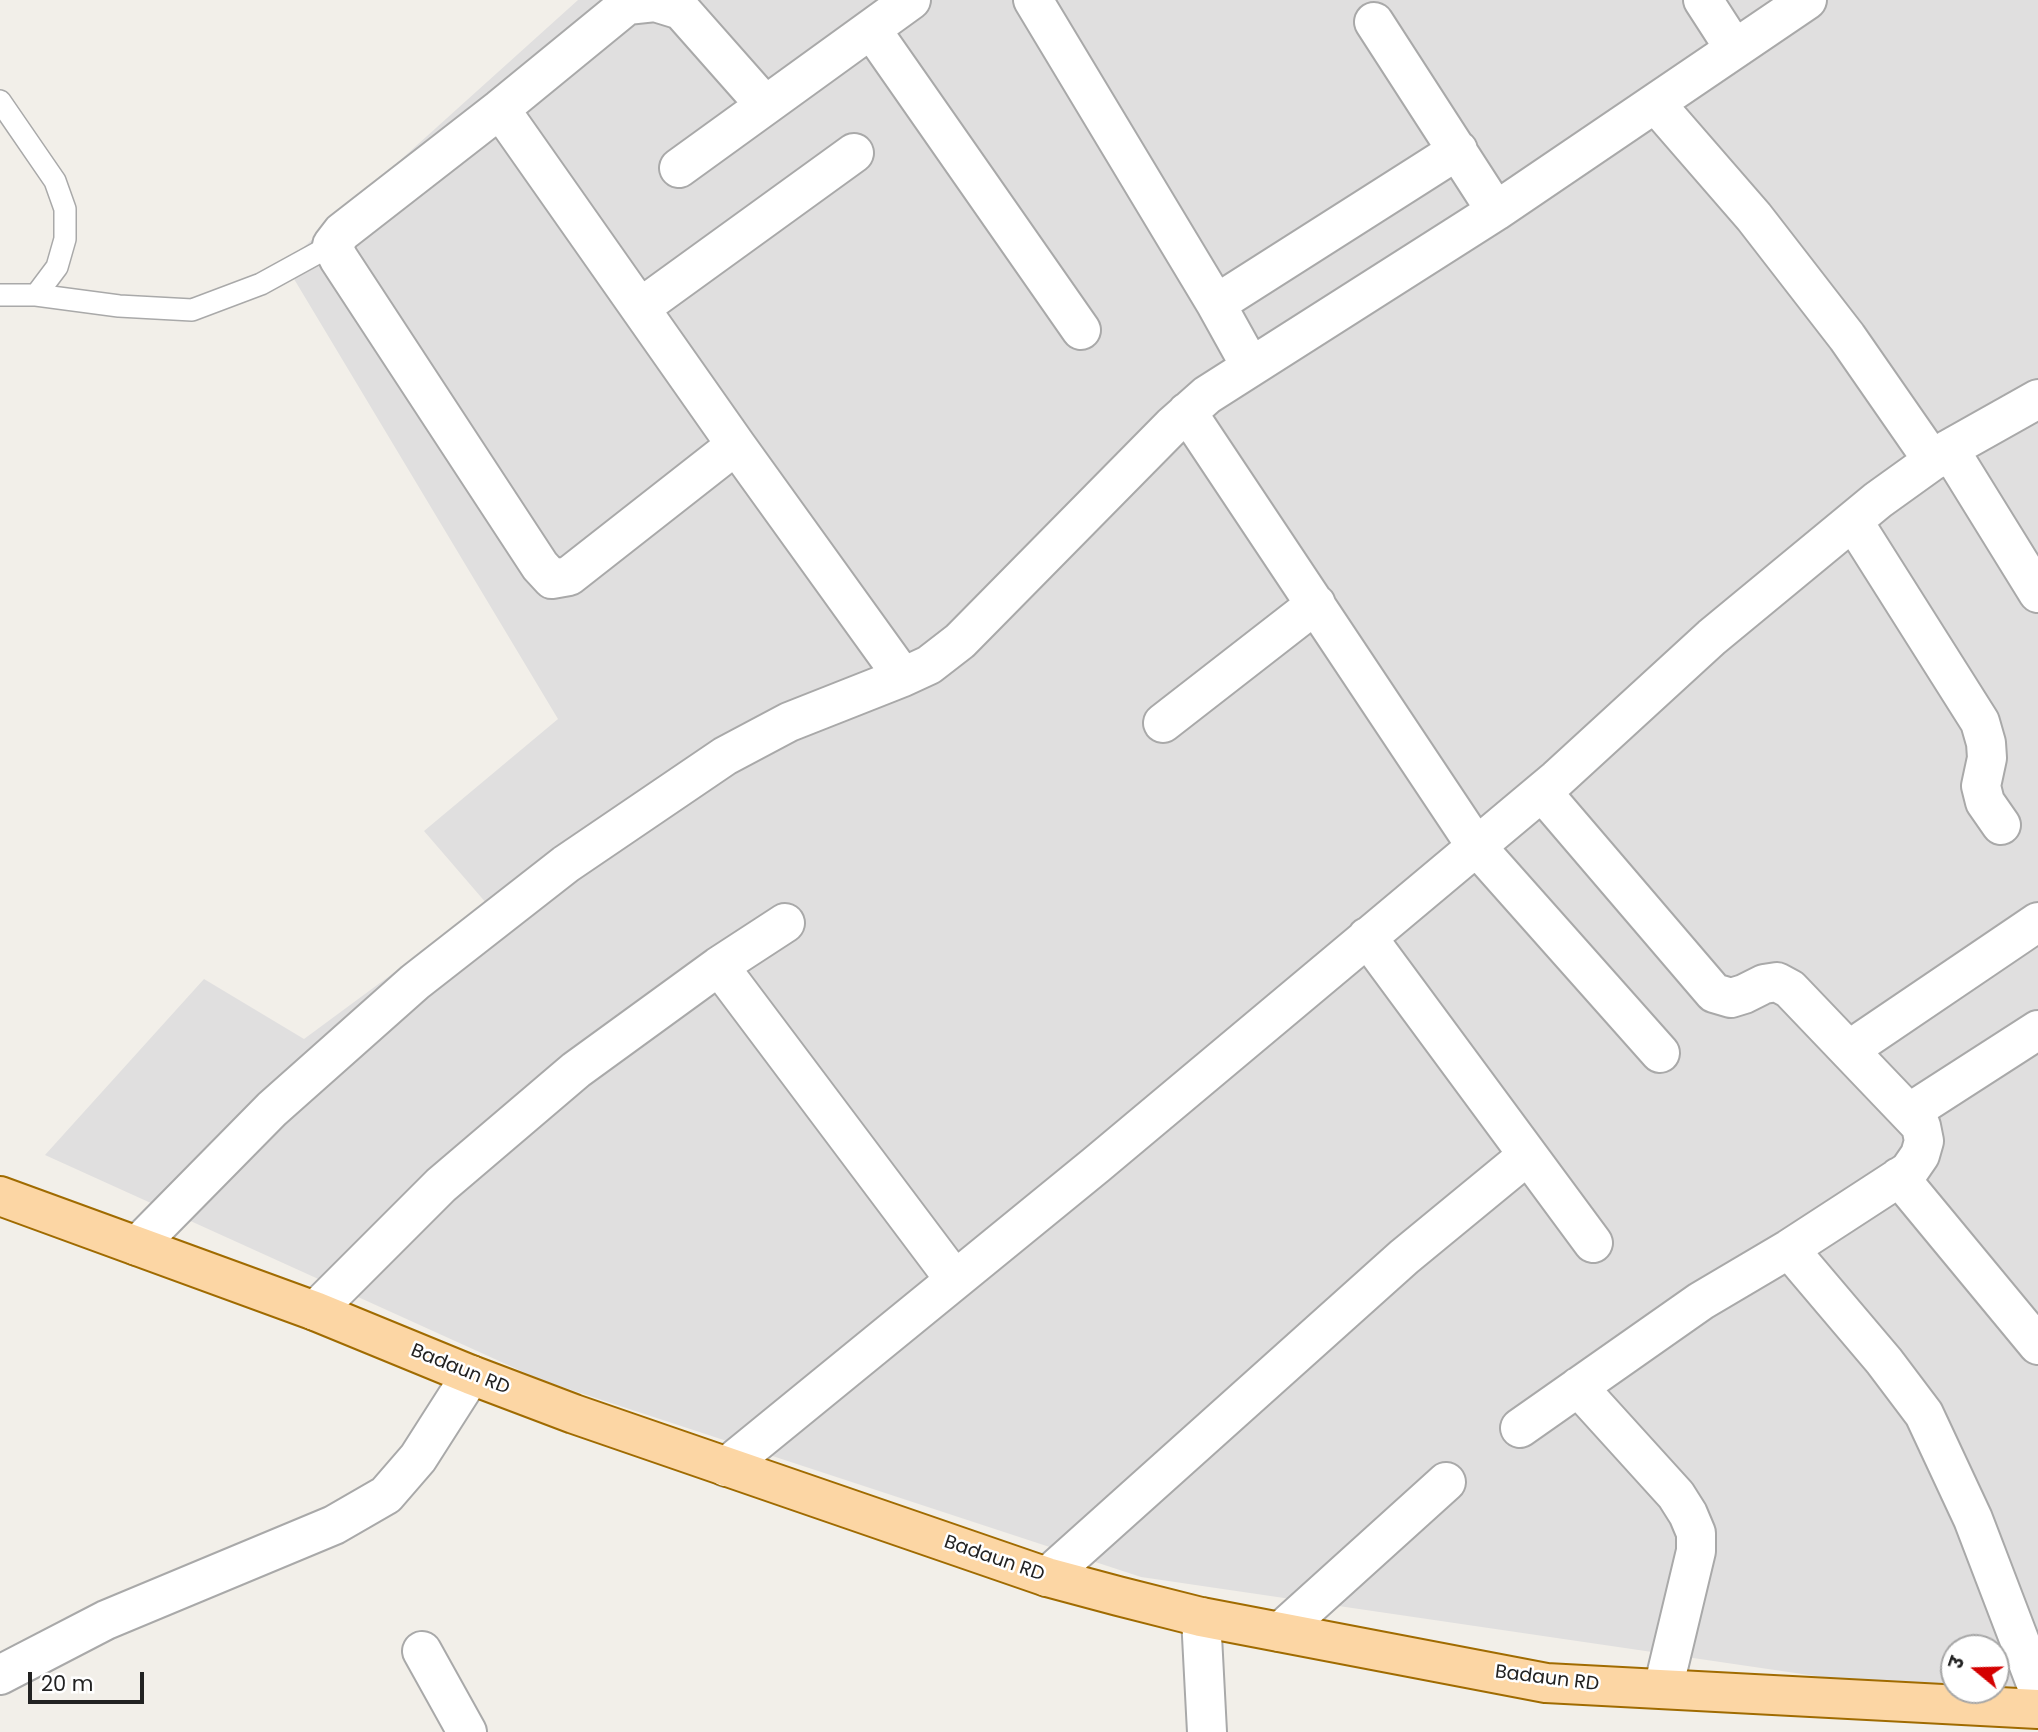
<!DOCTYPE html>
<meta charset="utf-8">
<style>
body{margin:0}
#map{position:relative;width:2038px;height:1732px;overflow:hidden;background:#f2efe9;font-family:Poppins,"Noto Sans Devanagari",sans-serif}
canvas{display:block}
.north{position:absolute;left:1940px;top:1634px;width:70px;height:70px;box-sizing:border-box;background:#fff;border:2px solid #a7a7a7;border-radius:50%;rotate:289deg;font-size:19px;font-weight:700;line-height:28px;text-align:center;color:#222}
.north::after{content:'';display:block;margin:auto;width:24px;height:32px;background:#d40000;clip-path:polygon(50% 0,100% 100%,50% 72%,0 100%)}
.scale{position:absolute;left:28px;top:1672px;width:116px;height:32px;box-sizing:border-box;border:4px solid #222;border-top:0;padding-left:9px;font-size:21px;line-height:24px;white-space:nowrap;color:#222;-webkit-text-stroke:5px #fff;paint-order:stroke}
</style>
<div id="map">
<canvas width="2038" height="1732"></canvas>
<div class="north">उ</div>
<div class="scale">20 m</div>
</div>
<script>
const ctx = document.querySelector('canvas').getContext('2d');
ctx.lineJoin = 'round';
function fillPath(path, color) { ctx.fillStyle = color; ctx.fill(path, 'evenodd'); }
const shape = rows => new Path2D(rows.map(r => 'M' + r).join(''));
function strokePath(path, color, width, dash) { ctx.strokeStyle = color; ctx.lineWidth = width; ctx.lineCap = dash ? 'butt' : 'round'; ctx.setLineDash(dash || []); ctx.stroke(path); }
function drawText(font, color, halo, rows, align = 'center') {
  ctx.font = font + ' Poppins,sans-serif'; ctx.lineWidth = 5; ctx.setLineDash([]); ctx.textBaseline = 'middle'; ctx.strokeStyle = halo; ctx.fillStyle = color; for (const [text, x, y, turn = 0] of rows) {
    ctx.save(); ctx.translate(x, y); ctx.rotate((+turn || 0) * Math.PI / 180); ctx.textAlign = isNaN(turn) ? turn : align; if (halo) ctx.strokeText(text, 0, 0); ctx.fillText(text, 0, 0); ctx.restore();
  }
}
const residential = shape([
 [578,0,2038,0,2038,1690,1952,1696,1141,1577,541,1380,45,1155,204,979,304,1039,487,904,424,831,558,719,285,264],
 [1954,1648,1996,1648,1996,1690,1954,1690]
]);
const service = shape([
 [0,101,55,181,65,209,65,239,57,267,36,295],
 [0,295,36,295,119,306,192,310,261,284,332,245]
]);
const minor = shape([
 [1033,0,1216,304,1251,367],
 [1703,0,1734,48],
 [1374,22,1496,211],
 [871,29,1081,330],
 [1655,103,1754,217,1847,337,1933,461],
 [500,109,736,445,903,677],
 [679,168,911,0],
 [1216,304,1458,150],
 [640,308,854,153],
 [1187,412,1476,846,1660,1053],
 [736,445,569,576,552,579,540,566,339,259,332,245,342,232,500,109,627,5,655,2,681,10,765,105],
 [1949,449,2038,593],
 [1853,521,1980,722,1986,743,1987,758,1981,786,1985,802,2001,825],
 [1163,723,1316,604],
 [1367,937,1593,1243],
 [719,966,955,1280],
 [1849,1050,2038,922],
 [1909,1113,2038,1030],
 [1899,1177,2038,1345],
 [137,1246,272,1109,415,982,566,864,725,756,789,722,903,677,929,665,960,641,1172,426,1207,395,1496,211,1807,0],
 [1789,1249,1884,1361,1924,1414,1973,1519,2038,1689],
 [315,1311,441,1185,576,1070,719,966,785,923],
 [1578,1387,1676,1495,1688,1514,1696,1533,1696,1551,1663,1689],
 [1520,1428,1701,1301,1789,1249,1909,1171,1920,1155,1924,1141,1921,1126,1790,989,1777,982,1764,984,1744,994,1731,998,1714,993,1542,792],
 [726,1467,1096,1165,1557,779,1712,637,1878,500,1949,449,2038,399],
 [1047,1577,1404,1257,1528,1155],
 [1201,1617,1207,1732],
 [1280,1632,1446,1482],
 [422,1651,467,1732],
 [0,1675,106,1620,334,1525,386,1495,418,1458,471,1375]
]);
const primary = shape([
 [0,1196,315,1311,471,1375,574,1414,1047,1577,1118,1596,1201,1617,1546,1683,2038,1709]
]);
const streetNames = [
 ["Badaun RD",460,1370,22],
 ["Badaun RD",994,1559,19],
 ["Badaun RD",1547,1679,7]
];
fillPath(residential, '#e0dfdf');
strokePath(service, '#a9a9a9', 24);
strokePath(minor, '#a9a9a9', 42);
strokePath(primary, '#a06b00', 42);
strokePath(service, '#fff', 21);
strokePath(minor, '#fff', 38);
strokePath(primary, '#fcd6a4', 38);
drawText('19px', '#222', '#fff', streetNames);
</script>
